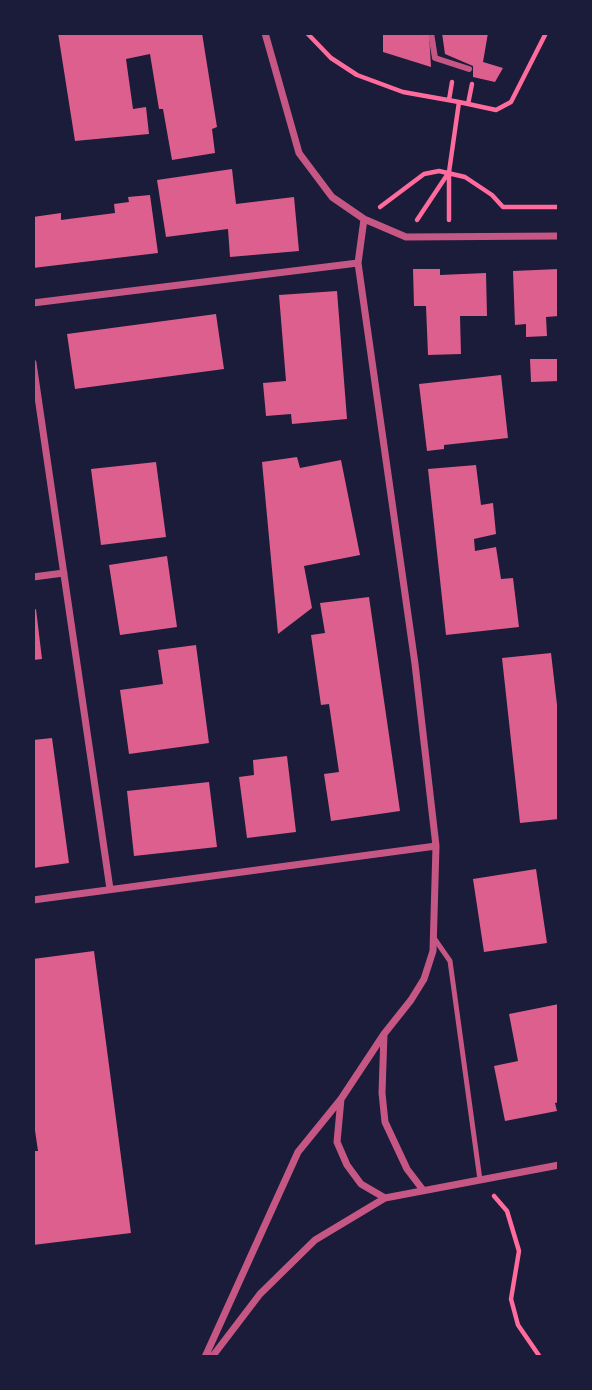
<!DOCTYPE html>
<style>
body{margin:0}
#map{position:relative;width:592px;height:1390px;overflow:hidden;background:#1b1b3a;font-family:"Times New Roman",serif}
canvas{display:block}
.frame{position:absolute;inset:0;border:35px solid #1b1b3a;pointer-events:none}
</style>
<div id="map">
<canvas width="592" height="1390"></canvas>
<div class="frame"></div>
</div>
<script>
const ctx = document.querySelector('canvas').getContext('2d');
ctx.lineJoin = 'round';
function fillPath(path, color) { ctx.fillStyle = color; ctx.fill(path, 'evenodd'); }
const shape = rows => new Path2D(rows.map(r => 'M' + r).join(''));
function strokePath(path, color, width, dash) { ctx.strokeStyle = color; ctx.lineWidth = width; ctx.lineCap = dash ? 'butt' : 'round'; ctx.setLineDash(dash || []); ctx.stroke(path); }
const building = shape([
 [58,33,202,33,217,127,212,129,215,153,172,160,163,109,159,109,150,54,126,59,133,109,146,107,149,134,75,141],
 [383,33,429,33,431,67,383,52],
 [442,33,488,33,483,62,503,68,495,82,473,77,473,66,445,54],
 [232,169,236,204,294,197,299,251,230,257,228,229,166,237,157,180],
 [150,195,158,253,33,268,33,217,61,213,61,220,115,213,114,204,129,202,128,197],
 [413,269,440,269,440,275,486,273,487,316,460,316,461,354,428,355,426,306,414,306],
 [559,269,559,316,546,317,547,336,526,337,526,324,515,325,513,271],
 [337,291,347,419,292,424,291,414,266,416,263,383,286,381,279,295],
 [216,314,224,369,75,389,67,334],
 [530,359,559,359,559,381,531,382],
 [501,375,508,438,444,445,444,449,427,451,419,384],
 [297,457,300,468,341,460,360,555,304,566,312,608,278,634,262,462],
 [156,462,166,537,101,545,91,469],
 [476,465,481,505,493,503,496,534,474,539,475,551,496,547,501,579,513,578,519,627,446,635,428,469],
 [167,556,177,627,120,635,109,565],
 [369,597,400,811,331,821,324,774,339,772,329,704,321,705,311,635,325,633,320,603],
 [36,609,42,659,33,660,33,610],
 [196,645,209,743,129,754,120,690,163,684,158,650],
 [551,653,559,722,559,819,520,823,502,658],
 [52,738,69,863,33,868,33,740],
 [287,756,296,832,247,838,239,777,254,775,253,760],
 [209,782,217,847,134,856,127,791],
 [536,869,547,943,484,952,473,879],
 [94,951,131,1233,33,1245,33,1151,38,1151,33,1117,33,959],
 [559,1004,559,1102,555,1103,557,1111,505,1121,494,1066,518,1061,509,1014]
]);
const path = shape([
 [307,33,331,58,357,75,403,92,459,102,449,172,449,220],
 [449,100,452,82],
 [459,102,496,110,511,102,546,33],
 [468,104,472,84],
 [380,207,424,174,439,171,465,177,492,195,503,207,559,207],
 [417,220,449,172],
 [494,1196,507,1211,519,1251,511,1299,518,1325,540,1357]
]);
const service = shape([
 [434,938,450,961,480,1180]
]);
const pedestrian = shape([
 [431,33,435,58,469,69]
]);
const minor = shape([
 [265,33,299,153,332,197,364,219,406,237,559,236],
 [364,219,358,263,415,664,436,846,433,951,424,979,411,1000,384,1034],
 [33,303,358,263],
 [33,363,110,889],
 [33,577,64,573],
 [33,900,436,846],
 [341,1099,337,1142,347,1165,361,1184,385,1198],
 [205,1357,298,1152,341,1099,384,1034,382,1093,385,1122,407,1169,423,1190],
 [212,1357,260,1294,315,1240,385,1198,559,1165]
]);
fillPath(building, '#dd5f8e');
strokePath(path, '#ff6b9d', 4.5);
strokePath(service, '#c65784', 5);
strokePath(pedestrian, '#c65784', 6);
strokePath(minor, '#c65784', 7);
</script>
